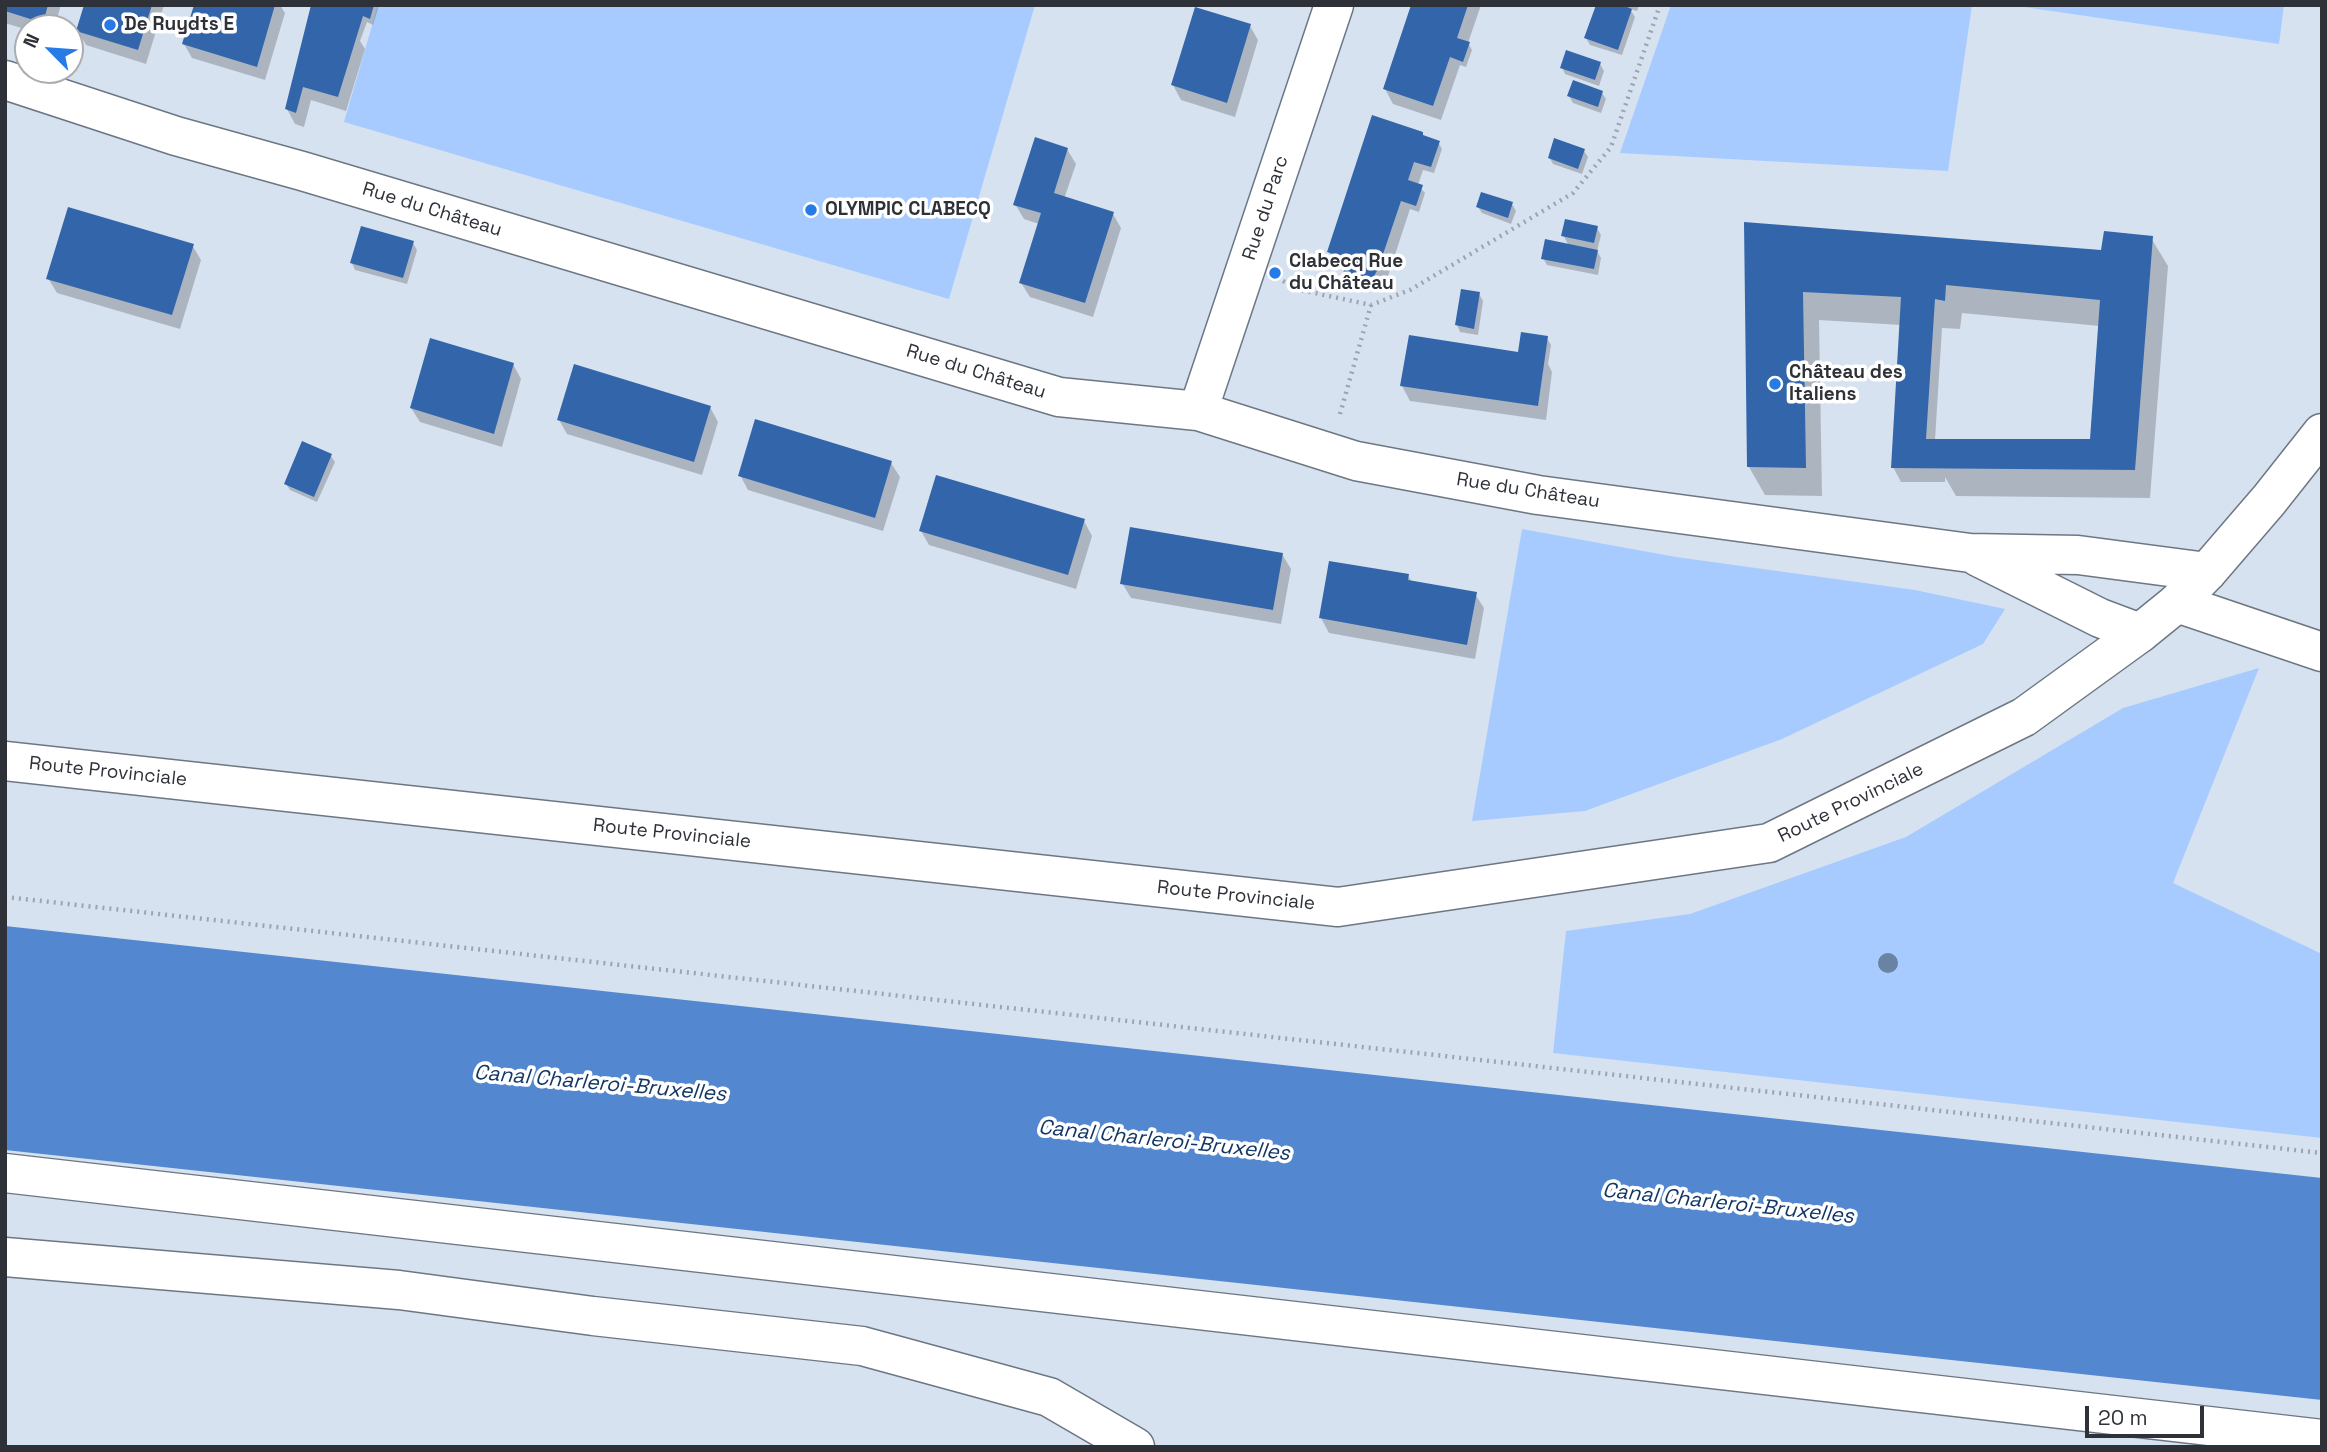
<!DOCTYPE html>
<meta charset="utf-8">
<style>
body{margin:0}
#map{position:relative;width:2327px;height:1452px;overflow:hidden;background:#d7e2f1;font-family:"Space Grotesk",sans-serif}
canvas{display:block}
.frame{position:absolute;inset:0;border:7px solid #2e3238;pointer-events:none}
.north{position:absolute;left:14px;top:14px;width:70px;height:70px;box-sizing:border-box;background:#fff;border:2px solid #abadaf;border-radius:50%;rotate:295deg;font-size:19px;font-weight:700;line-height:28px;text-align:center;color:#2e3238}
.north::after{content:'';display:block;margin:auto;width:24px;height:32px;background:#277be6;clip-path:polygon(50% 0,100% 100%,50% 72%,0 100%)}
.scale{position:absolute;left:2085px;top:1406px;width:119px;height:32px;box-sizing:border-box;border:4px solid #2e3238;border-top:0;padding-left:9px;font-size:21px;line-height:24px;white-space:nowrap;color:#2e3238;-webkit-text-stroke:5px #fff;paint-order:stroke}
</style>
<div id="map">
<canvas width="2327" height="1452"></canvas>
<div class="frame"></div>
<div class="north">N</div>
<div class="scale">20 m</div>
</div>
<script>
const ctx = document.querySelector('canvas').getContext('2d');
ctx.lineJoin = 'round';
function fillPath(path, color) { ctx.fillStyle = color; ctx.fill(path, 'evenodd'); }
const shape = rows => new Path2D(rows.map(r => 'M' + r).join(''));
function strokePath(path, color, width, dash) { ctx.strokeStyle = color; ctx.lineWidth = width; ctx.lineCap = dash ? 'butt' : 'round'; ctx.setLineDash(dash || []); ctx.stroke(path); }
function drawText(font, color, halo, rows, align = 'center') {
  ctx.font = font + ' "Space Grotesk",sans-serif'; ctx.lineWidth = 7; ctx.setLineDash([]); ctx.textBaseline = 'middle'; ctx.strokeStyle = halo; ctx.fillStyle = color; for (const [text, x, y, turn = 0] of rows) {
    ctx.save(); ctx.translate(x, y); ctx.rotate((+turn || 0) * Math.PI / 180); ctx.textAlign = isNaN(turn) ? turn : align; if (halo) ctx.strokeText(text, 0, 0); ctx.fillText(text, 0, 0); ctx.restore();
  }
}
const green = shape([
 [378,5,1035,5,949,299,344,122],
 [1671,5,1972,5,1948,171,1620,153],
 [2010,5,2284,5,2279,44],
 [1522,529,1676,557,1915,590,2005,609,1983,644,1782,739,1585,811,1472,821],
 [2259,668,2173,883,2322,954,2322,1138,1553,1053,1566,931,1690,914,1906,837,2123,708]
]);
const water = shape([
 [5,926,2322,1178,2322,1400,5,1150]
]);
const shadow = shape([
 [5,5,61,5,54,28,28,30,5,23],
 [86,5,164,5,146,64,86,45,78,31],
 [196,5,280,5,285,13,265,80,192,58,184,44],
 [328,5,379,5,373,25,367,22,360,41,365,49,346,111,311,100,304,127,295,124,287,109],
 [1413,5,1481,5,1468,43,1472,50,1466,67,1460,65,1441,120,1393,104,1385,89],
 [1597,5,1639,5,1637,11,1630,9,1635,17,1622,55,1590,45,1586,38],
 [1250,26,1258,40,1235,117,1181,100,1173,85],
 [1600,64,1604,71,1599,86,1565,74,1562,67],
 [1602,93,1606,99,1601,113,1573,103,1569,96],
 [1424,138,1438,142,1442,149,1434,173,1423,170,1418,185,1425,193,1419,212,1410,209,1386,282,1379,280,1372,291,1348,283,1344,276,1346,269,1337,266,1329,252],
 [1067,149,1076,164,1064,199,1113,214,1121,228,1093,317,1030,297,1021,283,1039,224,1024,219,1015,204],
 [1584,151,1588,157,1582,174,1553,164,1549,157],
 [1512,204,1516,211,1511,224,1482,213,1478,207],
 [1746,224,2102,252,2151,238,2168,266,2150,498,1956,496,1945,477,1945,482,1901,482,1893,467,1901,325,1819,320,1822,496,1765,495,1749,467],
 [1962,313,2100,326,2092,441,1935,440,1942,328,1960,329],
 [1597,228,1601,235,1597,251,1601,258,1598,275,1547,265,1543,258,1569,246,1563,235],
 [413,243,417,250,407,284,355,270,352,263],
 [192,245,201,260,180,329,57,293,48,278],
 [1479,294,1483,301,1478,335,1460,332,1457,325],
 [1547,338,1551,345,1548,364,1552,372,1546,420,1410,401,1402,386,1522,354],
 [513,364,521,379,502,447,420,422,411,408],
 [710,407,718,422,702,475,567,434,559,420],
 [331,456,335,462,317,502,290,490,286,484],
 [891,463,900,477,883,531,748,490,740,475],
 [1084,521,1092,536,1076,589,929,545,921,531],
 [1282,554,1291,569,1281,624,1131,598,1122,583],
 [1408,576,1412,582,1475,594,1484,608,1475,659,1329,633,1321,618]
]);
const building = shape([
 [5,5,48,5,43,23,5,11],
 [84,5,152,5,138,50,76,31],
 [194,5,275,5,257,67,182,44],
 [311,5,374,5,370,19,363,16,338,97,303,87,296,113,285,109],
 [1411,5,1468,5,1457,38,1470,42,1463,62,1450,57,1433,106,1383,89],
 [1596,5,1622,5,1632,9,1618,50,1584,38],
 [1195,7,1251,24,1227,103,1171,85],
 [1566,50,1601,62,1595,80,1560,68],
 [1573,80,1603,91,1598,107,1567,96],
 [1372,115,1423,132,1423,135,1440,141,1431,167,1414,162,1408,180,1423,185,1416,206,1401,201,1378,269,1369,285,1342,276,1348,259,1327,252],
 [1035,137,1068,148,1054,193,1114,212,1085,303,1019,283,1041,213,1013,205],
 [1554,138,1585,149,1578,169,1548,158],
 [1481,192,1513,202,1508,218,1476,207],
 [68,207,194,244,172,315,46,279],
 [1565,219,1598,226,1594,243,1561,236],
 [1744,222,2101,250,2104,231,2153,236,2135,470,1891,468,1901,297,1803,292,1806,468,1747,467],
 [1946,285,2100,300,2090,439,1926,439,1935,299,1945,301],
 [361,226,414,241,403,278,350,263],
 [1545,239,1598,250,1594,269,1541,259],
 [1461,289,1480,292,1474,329,1455,325],
 [1521,332,1548,336,1538,406,1400,386,1409,335,1518,352],
 [430,338,514,363,494,434,410,408],
 [574,364,711,406,694,462,557,420],
 [755,419,892,461,875,518,738,476],
 [302,441,332,454,314,497,284,484],
 [936,475,1085,519,1068,575,919,531],
 [1130,527,1283,553,1273,610,1120,584],
 [1329,561,1409,574,1408,580,1477,592,1467,645,1319,618]
]);
const path = shape([
 [1283,281,1301,290,1371,305,1410,290,1573,193,1611,147,1660,5],
 [1340,414,1371,305],
 [5,897,2322,1153]
]);
const minor = shape([
 [5,80,176,136,302,171,1059,397,1198,411,1356,461,1538,495,1970,553,2078,555,2207,572],
 [1198,411,1334,5],
 [1978,557,2100,618,2140,633],
 [2177,603,2322,652],
 [5,1173,2322,1439],
 [5,1257,399,1290,593,1316,862,1346,1049,1397,1135,1447]
]);
const major = shape([
 [5,761,1338,907,1769,843,2024,717,2140,633,2177,603,2207,572,2269,500,2322,433]
]);
const trees = [
 [1888,963]
];
const markers = [
 [110,25,7,"#277be6"],
 [811,210,7,"#277be6"],
 [1275,273,7,"#277be6"],
 [1775,384,7,"#277be6"]
];
const poiNames = [
 ["De Ruydts E",124,25],
 ["OLYMPIC CLABECQ",825,210],
 ["Clabecq Rue",1289,262],
 ["du Château",1289,284],
 ["Château des",1789,373],
 ["Italiens",1789,395]
];
const streetNames = [
 ["Rue du Parc",1266,208,-72],
 ["Rue du Château",432,210,17],
 ["Rue du Château",976,372,17],
 ["Rue du Château",1528,491,9],
 ["Route Provinciale",108,772,6],
 ["Route Provinciale",1851,803,-26],
 ["Route Provinciale",672,834,6],
 ["Route Provinciale",1236,896,6]
];
const waterNames = [
 ["Canal Charleroi-Bruxelles",600,1084,5],
 ["Canal Charleroi-Bruxelles",1164,1141,6],
 ["Canal Charleroi-Bruxelles",1728,1204,6]
];
fillPath(green, '#a7cbfe');
fillPath(water, '#5388d0');
fillPath(shadow, '#0003');
fillPath(building, '#3265aa');
strokePath(minor, '#6d7784', 41);
strokePath(major, '#6d7784', 41);
strokePath(path, '#9ca4b0', 4.5, [2, 5]);
strokePath(minor, '#fff', 38);
strokePath(major, '#fff', 38);
ctx.fillStyle = '#6a82a3';
for (const [x, y] of trees) { ctx.beginPath(); ctx.arc(x, y, 10, 0, 2 * Math.PI); ctx.fill(); }
for (const [x, y, r, color] of markers) { const dot = new Path2D(); dot.arc(x, y, r, 0, 2 * Math.PI); ctx.fillStyle = color; ctx.fill(dot); strokePath(dot, '#fff', 2.5); }
drawText('bold 19px', '#2e3238', '#fff', poiNames, 'left');
drawText('19px', '#2e3238', '#fff', streetNames);
drawText('italic 21px', '#123665', '#fff', waterNames);
</script>
